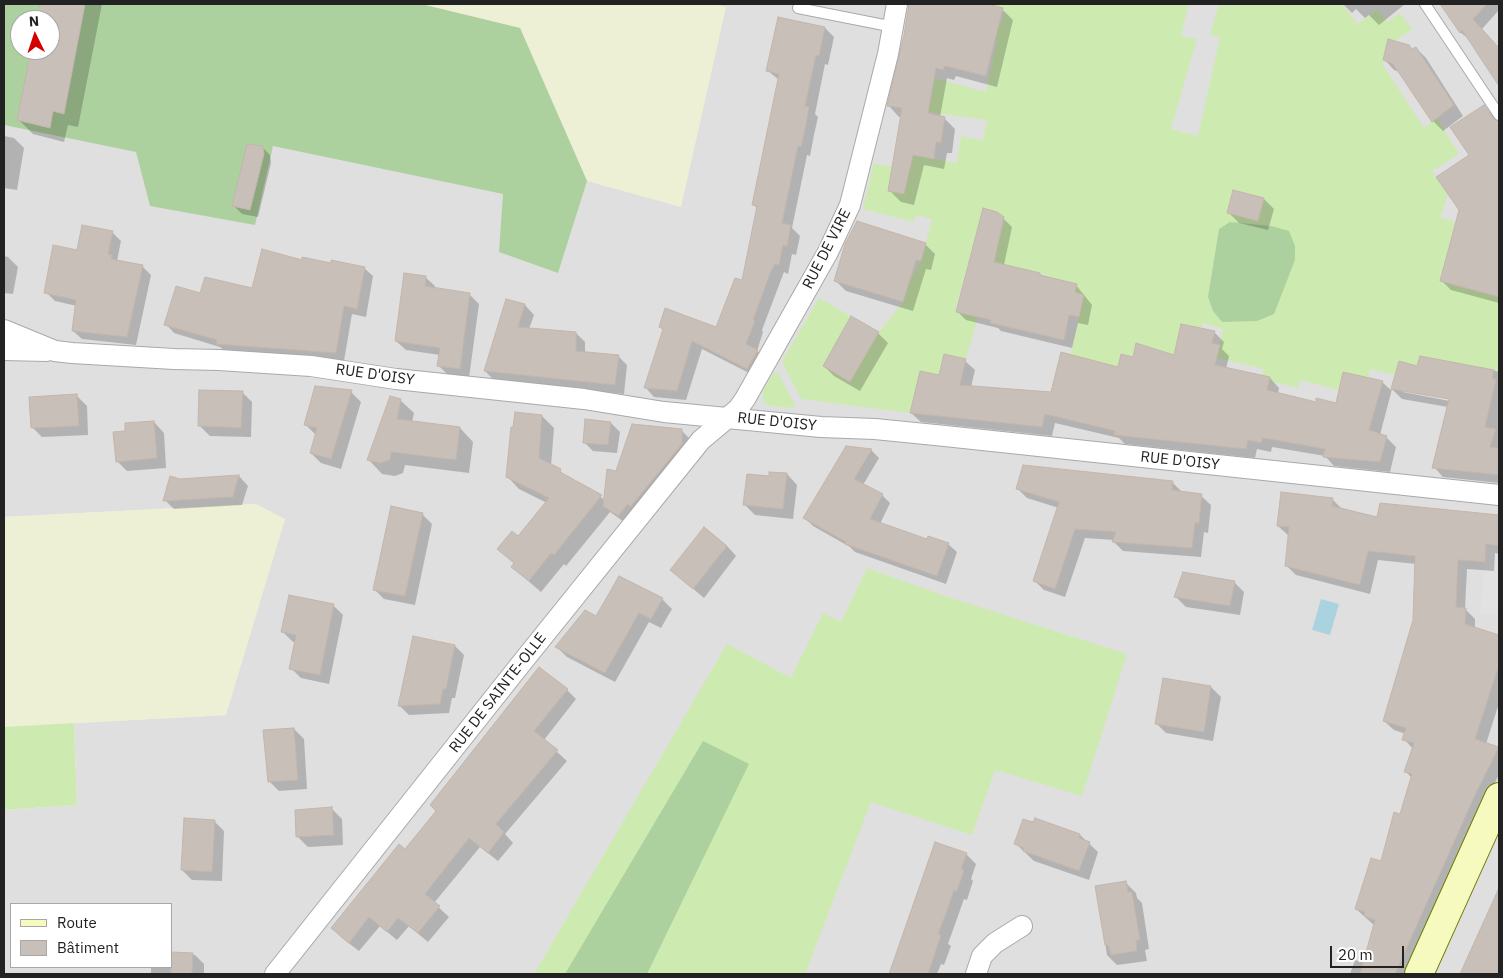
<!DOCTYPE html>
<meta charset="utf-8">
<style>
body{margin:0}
#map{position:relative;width:1503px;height:978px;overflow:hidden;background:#f2efe9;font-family:"IBM Plex Sans",sans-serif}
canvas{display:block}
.frame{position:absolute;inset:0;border:5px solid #222;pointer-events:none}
.legend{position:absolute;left:10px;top:903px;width:162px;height:65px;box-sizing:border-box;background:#fff;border:1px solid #a7a7a7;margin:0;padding:6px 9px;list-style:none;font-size:15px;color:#222}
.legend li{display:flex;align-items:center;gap:10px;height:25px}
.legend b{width:25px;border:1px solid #a7a7a7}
.north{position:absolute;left:10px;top:10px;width:50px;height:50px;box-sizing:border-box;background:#fff;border:1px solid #a7a7a7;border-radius:50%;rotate:356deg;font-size:14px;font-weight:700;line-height:20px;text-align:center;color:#222}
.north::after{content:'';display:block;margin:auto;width:18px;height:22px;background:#d40000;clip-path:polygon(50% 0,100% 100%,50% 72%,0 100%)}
.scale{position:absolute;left:1330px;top:946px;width:74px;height:22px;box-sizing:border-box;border:2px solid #222;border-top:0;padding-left:6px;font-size:15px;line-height:18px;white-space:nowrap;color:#222;-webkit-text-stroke:4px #fff;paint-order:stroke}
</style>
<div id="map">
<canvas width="1503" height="978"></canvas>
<div class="frame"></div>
<ul class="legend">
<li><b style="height:6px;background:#f7fabf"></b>Route</li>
<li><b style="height:14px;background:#c7bfb8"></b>Bâtiment</li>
</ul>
<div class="north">N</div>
<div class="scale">20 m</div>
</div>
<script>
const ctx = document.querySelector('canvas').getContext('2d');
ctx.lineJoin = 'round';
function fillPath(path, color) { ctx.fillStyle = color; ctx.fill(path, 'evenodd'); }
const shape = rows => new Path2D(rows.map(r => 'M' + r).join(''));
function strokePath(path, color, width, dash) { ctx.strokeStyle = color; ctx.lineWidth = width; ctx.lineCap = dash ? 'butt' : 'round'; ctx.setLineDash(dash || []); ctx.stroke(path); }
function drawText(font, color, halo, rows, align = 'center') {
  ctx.font = font + ' "IBM Plex Sans",sans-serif'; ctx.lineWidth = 4; ctx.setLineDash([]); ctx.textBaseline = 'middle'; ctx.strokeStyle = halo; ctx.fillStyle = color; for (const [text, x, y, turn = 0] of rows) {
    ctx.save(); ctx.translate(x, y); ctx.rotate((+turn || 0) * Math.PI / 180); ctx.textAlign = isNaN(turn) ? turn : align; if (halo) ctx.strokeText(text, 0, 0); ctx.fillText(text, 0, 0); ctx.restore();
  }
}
const residential = shape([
 [4,4,1499,4,1499,974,4,974,4,810,77,805,74,723,226,715,256,504,4,517],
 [20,20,50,20,50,50,20,50],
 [11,904,171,904,171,967,11,967]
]);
const farmland = shape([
 [421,4,714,4,726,7,681,207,587,181,520,28],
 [256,504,285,519,226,715,4,727,4,517]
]);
const grass = shape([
 [988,4,1189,4,1181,36,1197,39,1171,129,1198,136,1220,37,1210,35,1219,4,1342,4,1358,24,1378,9,1387,22,1400,13,1412,29,1395,41,1388,39,1383,60,1384,67,1424,128,1437,118,1459,154,1432,171,1448,195,1440,217,1455,222,1440,281,1499,297,1499,371,1420,356,1417,366,1399,361,1395,375,1370,369,1368,378,1339,390,1300,380,1298,388,1261,379,1264,369,1217,358,1223,329,1203,323,1201,328,1181,324,1169,382,1136,344,1133,357,1121,354,1118,367,1095,361,1068,366,1084,295,1075,292,1056,279,1040,273,994,262,1005,218,997,212,983,208,955,311,978,317,966,359,945,354,939,375,920,371,910,413,801,399,782,362,819,298,879,332,903,302,909,283,921,261,932,219,916,215,914,222,863,209,874,163,909,170,913,155,957,163,961,136,983,141,987,120,928,112,930,99,930,77,986,92,997,40,963,31,965,14,1001,24,1005,9],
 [774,372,778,373,795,405,794,408,770,406,763,401,763,391],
 [867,568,945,596,1127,654,1082,796,995,770,972,835,871,802,805,974,534,974,727,644,791,678,823,613,841,622],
 [74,723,77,805,4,810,4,727]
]);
const forest = shape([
 [4,4,421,4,520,28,587,181,558,273,499,252,503,194,273,146,255,225,150,206,136,152,4,125],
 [20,20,50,20,50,50,20,50],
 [1230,222,1271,226,1289,231,1295,246,1295,260,1274,314,1257,321,1222,322,1213,311,1208,297,1219,229],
 [703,741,749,764,647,974,565,974]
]);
const parking = shape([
 [1485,549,1499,550,1499,615,1480,613]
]);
const water = shape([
 [1321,599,1339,604,1330,635,1312,630]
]);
const shadow = shape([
 [41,4,102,4,78,127,68,125,64,142,33,134,19,120,32,50,50,50,50,20,38,20],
 [909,4,983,4,1002,9,1013,20,997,87,956,76,954,80,947,78,940,117,944,118,955,129,952,153,947,153,944,169,924,165,914,205,901,202,890,191,902,117,899,117,889,106,905,35],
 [1343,4,1405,4,1379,25,1369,15,1365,18,1356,9,1352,13],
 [1441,4,1499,4,1499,10,1482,29,1499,49,1499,83,1471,41,1460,32],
 [825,28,834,37,828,65,825,64,815,114,818,117,814,135,810,156,807,155,792,228,800,236,796,255,792,254,788,274,784,272,762,330,763,332,757,351,766,360,757,377,702,349,686,400,654,397,645,387,664,330,660,326,717,328,743,282,758,209,754,205,779,80,767,70],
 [1416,48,1426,58,1463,116,1443,131,1433,121,1400,72,1394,70,1384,59],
 [1484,107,1499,122,1499,303,1451,290,1441,280,1460,210,1470,156],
 [4,136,14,138,24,148,17,190,4,188],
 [262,147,270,155,271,163,258,217,242,214,234,206],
 [1264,199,1274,209,1268,230,1239,223,1229,213],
 [1003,218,1012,227,1004,265,1040,274,1043,277,1076,285,1092,305,1088,325,1078,323,1072,348,1001,331,998,328,966,320,957,311],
 [112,232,121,241,117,261,142,266,151,275,136,345,82,339,73,331,77,306,55,301,46,292,78,251],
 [925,244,935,254,931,270,926,269,913,311,846,291,836,281],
 [4,256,8,257,18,267,13,294,4,293],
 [303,261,364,268,373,276,366,317,352,314,344,361,226,352,220,347,174,333,166,324,201,295,253,290],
 [425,277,435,286,435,289,469,294,479,304,469,378,448,375,439,366,440,355,406,350,396,341],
 [525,305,534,315,529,329,576,333,585,342,585,353,618,356,627,365,624,394,494,380,485,371],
 [1214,332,1224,342,1222,349,1229,356,1226,369,1270,378,1279,388,1278,394,1317,403,1337,404,1382,382,1392,391,1400,362,1418,367,1489,369,1499,372,1499,483,1443,477,1434,467,1448,407,1402,399,1392,389,1380,435,1386,437,1396,447,1390,472,1334,466,1325,456,1272,447,1271,452,1257,449,1255,458,1125,444,1119,438,1055,423,1052,436,921,422,911,413,940,377,965,361,975,370,971,387,1052,394,1119,368,1134,358,1175,356],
 [1403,390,1455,399,1455,402,1403,392],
 [878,333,888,343,860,391,834,376,824,366],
 [242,392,252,402,251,437,210,436,200,426],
 [351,392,361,402,341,469,321,463,311,453,316,435,305,424],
 [77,396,87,406,88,435,42,437,32,427],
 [400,400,414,413,412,422,460,428,473,442,469,473,405,465,403,473,395,476,382,474,369,460],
 [542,416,554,428,551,466,605,500,617,473,681,430,690,439,627,524,610,512,566,566,564,564,541,592,512,567,515,564,511,560,519,537,547,503,519,489,507,476],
 [154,422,164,433,166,468,127,471,117,461,126,432],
 [611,423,620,432,617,453,593,451,584,442],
 [871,450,879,458,863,485,882,495,890,503,880,524,927,540,948,544,957,552,946,584,855,552,850,547,813,526,805,518],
 [771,473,787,474,797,485,793,519,755,515,745,505,770,477],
 [239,476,248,486,242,505,174,509,165,500,180,480],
 [1172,482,1182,492,1201,496,1211,505,1208,533,1204,532,1201,557,1123,551,1114,542,1114,540,1085,538,1065,597,1044,590,1035,581,1059,508,1027,498,1017,488],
 [1332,499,1342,509,1377,519,1381,504,1499,516,1499,554,1495,553,1494,571,1467,569,1465,609,1475,619,1475,628,1499,637,1499,703,1486,744,1499,749,1499,774,1409,974,1350,974,1355,960,1365,963,1375,926,1356,909,1382,863,1401,816,1412,778,1406,772,1413,749,1404,739,1406,734,1394,730,1384,721,1414,620,1416,564,1378,560,1370,594,1296,575,1286,565,1289,536,1278,526],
 [422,514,432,524,415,605,384,599,374,589],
 [727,546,736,556,704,598,671,570],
 [1234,582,1244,592,1240,615,1186,607,1176,597],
 [662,599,672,609,661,628,649,622,615,682,567,657,557,647,597,618],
 [333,605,343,615,329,684,301,678,291,668,296,642,293,642,283,632],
 [414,637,455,646,464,655,455,698,452,698,449,713,409,715,400,706],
 [1164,679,1211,687,1221,697,1213,741,1166,733,1156,723],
 [567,690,576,699,544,740,567,761,505,834,513,843,498,861,480,847,434,903,449,917,428,942,409,926,397,940,380,926,359,951,342,938,333,928,406,850],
 [294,729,304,739,307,789,279,791,269,781],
 [332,809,342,819,343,845,308,847,298,837],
 [214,821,224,831,222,881,192,880,182,870],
 [1080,835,1098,852,1089,880,1034,861,1015,843],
 [935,843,966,854,976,864,971,879,973,881,967,900,964,899,948,944,951,946,944,965,941,964,937,974,890,974],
 [1126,883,1136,893,1137,898,1142,903,1149,949,1145,950,1147,961,1117,965,1107,955,1097,887],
 [1499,892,1499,974,1462,974],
 [171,953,195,955,204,964,204,974,151,974,151,967,171,967]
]);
const building = shape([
 [40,4,85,4,64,114,53,111,50,128,17,120,31,50,50,50,50,20,37,20,40,4],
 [909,4,988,4,1003,8,986,76,945,66,943,70,936,68,928,113,945,117,941,143,936,142,934,159,913,155,904,194,888,191,902,108,887,106,904,35,909,4],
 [1440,4,1487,4,1473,19,1499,48,1499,86,1462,30,1460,33,1440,4],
 [778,17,825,27,819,56,816,55,805,106,809,107,806,125,801,147,798,146,782,223,791,225,787,246,783,245,779,265,775,264,771,271,753,320,755,321,746,344,758,350,747,369,692,341,677,391,644,388,663,329,659,327,665,308,716,327,735,278,742,280,757,206,752,205,779,74,766,71,778,17],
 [1388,39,1409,45,1412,49,1416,47,1454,105,1432,122,1393,64,1383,60,1388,39],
 [1484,105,1494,119,1499,122,1499,297,1440,281,1459,210,1436,177,1469,155,1450,127,1484,105],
 [247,144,263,146,264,154,250,210,232,206,247,144],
 [1233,190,1264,198,1258,221,1227,213,1233,190],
 [983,208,997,212,1004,217,994,262,1040,273,1040,275,1077,284,1075,292,1084,295,1079,317,1069,315,1064,340,990,323,991,320,956,312,983,208],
 [857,221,926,243,921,261,916,260,903,302,834,281,845,244,857,221],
 [82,225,113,231,108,254,112,255,111,259,143,265,127,337,72,331,76,300,44,293,53,245,77,250,82,225],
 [262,249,302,260,302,257,331,263,331,260,365,267,357,309,344,306,336,353,216,344,217,340,164,325,176,286,200,293,205,277,252,288,262,249],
 [404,273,426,276,425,286,470,293,460,369,437,366,440,348,395,341,404,273],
 [506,299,525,304,518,327,576,332,576,351,619,355,615,385,484,371,506,299],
 [851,316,879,332,850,382,823,366,851,316],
 [1181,324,1215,331,1212,343,1220,345,1215,365,1270,377,1267,390,1316,402,1316,398,1336,403,1343,372,1383,381,1369,430,1387,436,1380,462,1323,457,1325,449,1263,438,1261,443,1248,440,1246,449,1114,435,1115,431,1045,414,1042,427,910,413,920,371,939,375,944,354,966,359,960,385,1051,392,1061,352,1118,367,1121,354,1133,357,1136,343,1174,355,1181,324],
 [1420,356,1494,370,1492,378,1496,380,1485,427,1496,429,1490,447,1499,448,1499,475,1432,468,1449,399,1391,389,1399,361,1417,366,1420,356],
 [315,386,352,390,331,459,310,453,317,428,304,425,315,386],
 [199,390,243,391,241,428,198,426,199,390],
 [77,394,79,426,31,428,29,397,77,394],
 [390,396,401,399,397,419,460,427,456,460,391,452,390,460,380,463,367,460,390,396],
 [515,412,542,415,539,458,561,469,560,472,602,495,554,555,551,553,529,581,511,567,514,563,497,549,512,531,518,536,549,498,506,477,511,427,513,427,515,412],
 [585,419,611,422,608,445,583,443,585,419],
 [154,421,157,458,116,462,113,432,125,431,125,423,154,421],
 [632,424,682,429,682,444,630,507,628,504,618,516,603,506,607,469,616,471,632,424],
 [846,446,872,449,854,479,883,494,870,519,927,539,928,536,949,543,937,576,845,544,846,542,803,518,846,446],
 [1023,465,1173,481,1172,490,1202,494,1199,523,1195,523,1192,548,1112,542,1116,532,1075,529,1055,589,1033,581,1059,502,1016,489,1023,465],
 [769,472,787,473,783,509,743,505,747,474,769,476,769,472],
 [239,475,233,497,163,501,170,476,180,479,239,475],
 [1281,492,1333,498,1332,506,1377,517,1380,503,1499,515,1499,546,1486,544,1485,562,1458,560,1456,607,1466,608,1465,624,1499,635,1499,665,1475,739,1499,747,1476,793,1395,974,1360,974,1375,920,1364,916,1365,912,1355,909,1371,858,1381,861,1394,812,1400,814,1412,774,1404,772,1414,743,1402,740,1406,728,1383,721,1413,620,1415,556,1368,551,1360,585,1285,566,1289,527,1277,526,1281,492],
 [391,506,423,513,405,596,373,590,391,506],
 [704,527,727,546,693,589,670,570,704,527],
 [1183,572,1235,581,1230,606,1174,597,1183,572],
 [619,576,663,598,651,619,639,613,605,673,555,647,585,610,596,616,619,576],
 [289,595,334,604,320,675,289,669,296,635,281,632,289,595],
 [413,636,455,645,446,689,443,689,440,704,398,706,413,636],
 [539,667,568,689,534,731,558,750,496,824,504,832,488,853,469,838,425,894,440,906,418,933,398,918,387,932,369,917,349,943,331,928,399,844,405,849,436,811,430,805,539,667],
 [1163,678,1211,686,1204,732,1155,724,1163,678],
 [294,728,298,780,268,782,263,730,294,728],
 [332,807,334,835,296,837,295,810,332,807],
 [184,818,215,820,212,872,181,870,184,818],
 [1035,818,1080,834,1079,838,1090,842,1079,871,1023,851,1024,848,1014,844,1023,819,1033,822,1035,818],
 [935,842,967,853,961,869,964,870,957,891,954,890,945,916,938,934,941,935,928,974,889,974,935,842],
 [1126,881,1128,892,1132,892,1140,940,1136,940,1137,951,1111,955,1108,945,1105,945,1095,886,1126,881],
 [1499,888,1499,974,1460,974,1479,932,1499,888],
 [171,952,193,953,192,974,171,974,171,952]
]);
const lane = shape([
 [1425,4,1499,115],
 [798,8,894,27]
]);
const street = shape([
 [4,330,55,351,72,353,174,359,219,360,311,366,396,379,584,399,664,412,821,427,875,429,945,436,1499,495],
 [4,350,47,351],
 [275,974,524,660,701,440,738,409,745,399,828,252,850,205,888,54,897,4],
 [976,974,982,956,995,943,1022,926]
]);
const secondary = shape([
 [1419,974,1499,797]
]);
const streetNames = [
 ["RUE DE VIRE",827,249,-63],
 ["RUE D'OISY",375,375,8],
 ["RUE D'OISY",777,422,6],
 ["RUE D'OISY",1180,461,6],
 ["RUE DE SAINTE-OLLE",498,693,-52]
];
fillPath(residential, '#e0dfdf');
fillPath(farmland, '#eef0d5');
fillPath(grass, '#cdebb0');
fillPath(forest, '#add19e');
fillPath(parking, '#e2e2e2');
fillPath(water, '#aad3df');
fillPath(shadow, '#0003');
fillPath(building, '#c7bfb8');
strokePath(building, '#c4b6ab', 1);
strokePath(lane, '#a9a9a9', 12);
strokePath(street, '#a9a9a9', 22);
strokePath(secondary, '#707d05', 30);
strokePath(lane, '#fff', 10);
strokePath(street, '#fff', 20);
strokePath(secondary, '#f7fabf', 28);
drawText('15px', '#222', '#fff', streetNames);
</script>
